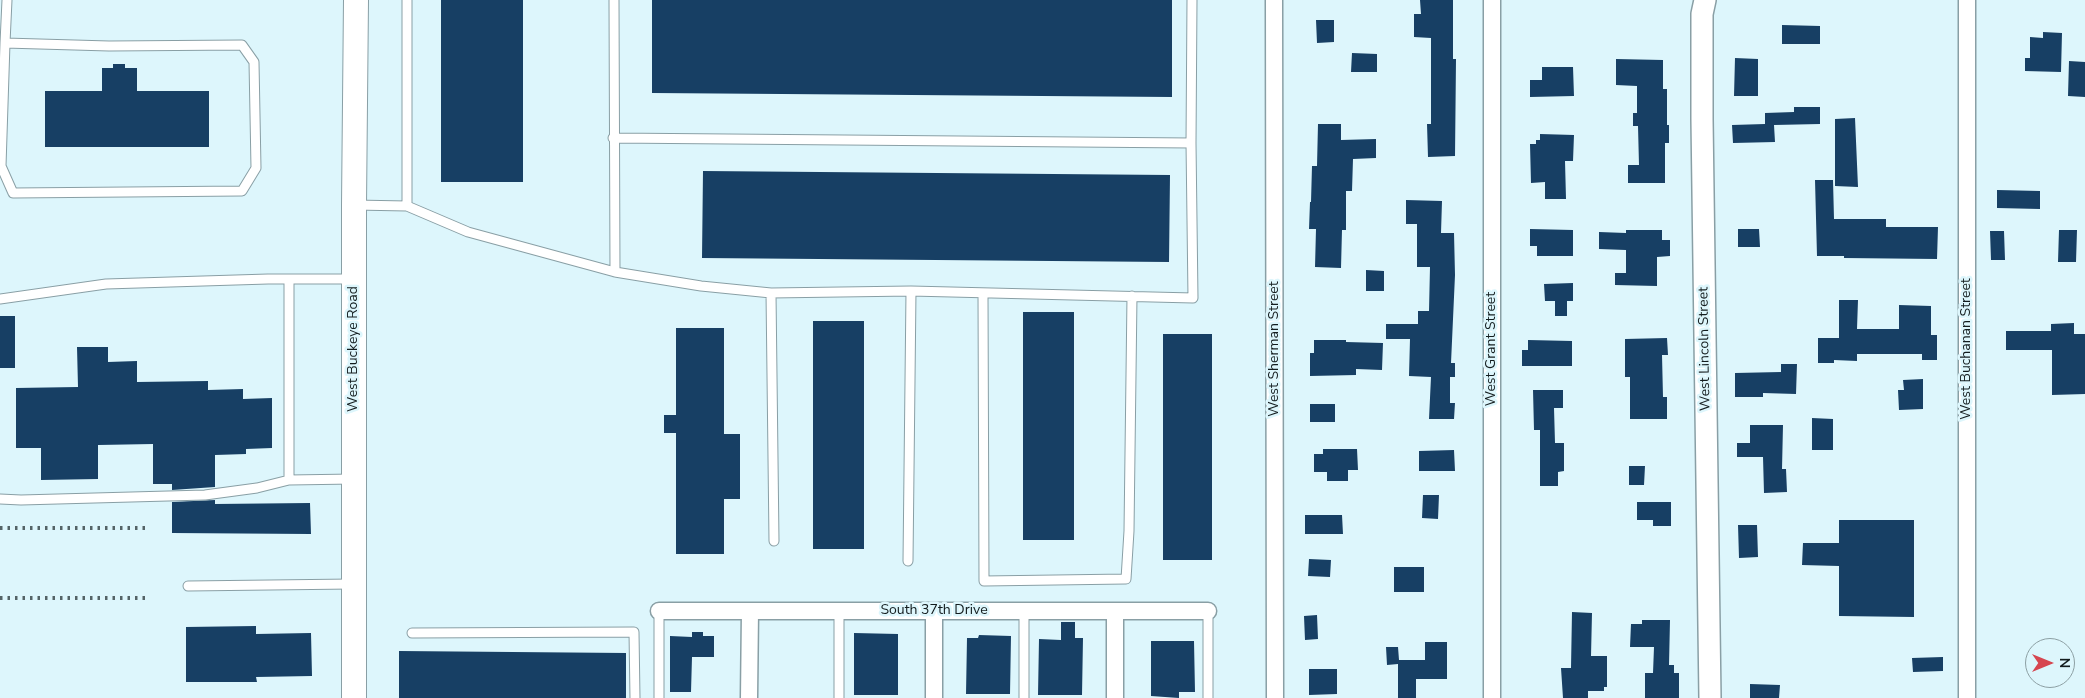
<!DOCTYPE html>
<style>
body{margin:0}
#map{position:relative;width:2085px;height:698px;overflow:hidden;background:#ddf6fc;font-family:"Nunito Sans",sans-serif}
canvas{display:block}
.north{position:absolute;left:2025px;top:638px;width:50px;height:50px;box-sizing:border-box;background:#ddf6fc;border:1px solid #8c9fa3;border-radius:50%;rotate:90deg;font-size:14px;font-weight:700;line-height:20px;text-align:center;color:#131c1e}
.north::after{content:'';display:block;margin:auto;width:18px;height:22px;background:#d64650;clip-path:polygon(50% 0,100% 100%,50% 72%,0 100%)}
</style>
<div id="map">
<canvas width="2085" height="698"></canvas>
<div class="north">N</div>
</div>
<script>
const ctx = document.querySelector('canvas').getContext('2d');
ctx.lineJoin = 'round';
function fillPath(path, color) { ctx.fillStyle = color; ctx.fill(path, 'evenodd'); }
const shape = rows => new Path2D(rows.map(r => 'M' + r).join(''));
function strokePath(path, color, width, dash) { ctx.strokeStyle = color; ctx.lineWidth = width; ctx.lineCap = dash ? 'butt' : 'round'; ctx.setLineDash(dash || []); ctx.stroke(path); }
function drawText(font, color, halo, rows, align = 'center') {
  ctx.font = font + ' "Nunito Sans",sans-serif'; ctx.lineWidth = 5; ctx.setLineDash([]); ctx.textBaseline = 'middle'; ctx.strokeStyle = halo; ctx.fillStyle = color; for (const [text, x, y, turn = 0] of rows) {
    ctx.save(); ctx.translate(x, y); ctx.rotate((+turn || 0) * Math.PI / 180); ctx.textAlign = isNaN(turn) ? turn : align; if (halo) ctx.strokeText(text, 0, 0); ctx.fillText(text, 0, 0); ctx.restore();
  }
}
const building = shape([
 [441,0,523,0,523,182,441,182],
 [652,0,1172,0,1172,97,652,93],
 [1420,0,1453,0,1453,59,1456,59,1455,156,1428,157,1427,124,1431,124,1431,38,1414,37,1414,14,1421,14],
 [1316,20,1334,20,1334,42,1317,43],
 [1782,25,1820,26,1820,44,1782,44],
 [2043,32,2062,33,2061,72,2025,71,2025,58,2030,58,2030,37,2043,38],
 [1352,53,1377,54,1377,72,1351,72],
 [1735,58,1758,59,1758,96,1734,96],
 [1616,59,1663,60,1663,89,1667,89,1667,125,1669,125,1669,143,1665,143,1665,183,1628,183,1628,165,1639,165,1638,126,1633,126,1633,113,1637,113,1637,86,1616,85],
 [2069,61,2085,62,2085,97,2068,96],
 [113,64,125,64,125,68,137,68,137,91,209,91,209,147,45,147,45,91,102,91,102,68,113,68],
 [1542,67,1573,67,1574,96,1530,97,1530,80,1542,80],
 [1794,107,1820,107,1820,124,1774,125,1775,142,1733,143,1732,125,1765,124,1765,113,1794,112],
 [1855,118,1858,187,1835,186,1835,119],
 [1318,124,1341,124,1341,140,1376,139,1376,158,1353,159,1352,191,1346,191,1346,230,1342,230,1341,268,1315,267,1316,229,1309,229,1310,202,1311,202,1312,166,1317,166],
 [1540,134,1574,135,1573,161,1565,161,1566,199,1545,199,1545,182,1531,183,1530,144,1536,144,1536,140,1540,140],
 [703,171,1170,175,1169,262,702,258],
 [1815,180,1833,180,1834,219,1886,219,1886,227,1938,227,1937,259,1844,258,1844,256,1817,256],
 [1997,190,2040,191,2040,209,1997,208],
 [1406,200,1442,201,1441,233,1454,233,1455,275,1451,363,1455,363,1455,377,1450,377,1450,403,1455,403,1454,419,1429,419,1431,377,1409,376,1410,339,1386,339,1386,324,1418,324,1418,311,1429,311,1430,267,1417,267,1417,224,1406,224],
 [1530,229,1573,230,1573,256,1537,256,1537,246,1530,246],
 [1738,229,1759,229,1760,247,1738,247],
 [1626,230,1662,230,1662,240,1670,240,1670,256,1657,257,1657,286,1615,285,1615,273,1626,273,1626,250,1599,249,1599,232,1626,233],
 [2059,230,2077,230,2076,262,2058,262],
 [1990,231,2004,231,2005,260,1991,260],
 [1366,270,1384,271,1384,291,1366,291],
 [1573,283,1573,301,1567,301,1567,316,1555,316,1555,301,1545,301,1544,284],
 [1839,300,1858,300,1857,329,1899,329,1899,305,1931,306,1931,335,1937,335,1937,360,1922,360,1922,354,1857,354,1857,361,1834,360,1834,363,1818,363,1818,338,1839,338],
 [1023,312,1074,312,1074,540,1023,540],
 [0,316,15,316,15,368,0,368],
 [813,321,864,321,864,549,813,549],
 [2074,323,2074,334,2085,334,2085,394,2052,395,2052,350,2006,350,2006,331,2051,331,2051,324],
 [676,328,724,328,724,434,740,434,740,499,724,499,724,554,676,554,676,433,664,433,664,415,676,415],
 [1163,334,1212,334,1212,560,1163,560],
 [1667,338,1668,355,1662,355,1663,397,1667,397,1667,419,1630,419,1630,377,1625,377,1625,339],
 [1314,340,1346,340,1346,342,1383,343,1382,370,1356,369,1356,375,1310,376,1310,353,1314,353],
 [1528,340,1572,341,1572,366,1522,366,1522,350,1528,350],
 [77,347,108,347,108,362,137,361,137,382,208,381,208,390,243,389,243,399,272,398,272,448,246,449,246,454,215,455,215,487,172,490,172,484,153,484,153,444,98,445,98,479,41,480,41,448,16,448,16,388,78,387],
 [1781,364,1797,364,1796,394,1763,393,1763,397,1735,397,1735,373,1781,372],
 [1923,379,1923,409,1899,410,1898,390,1904,390,1903,380],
 [1533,390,1563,390,1563,408,1554,408,1555,443,1564,443,1564,471,1558,472,1558,486,1540,486,1540,430,1534,430],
 [1310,404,1335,404,1335,422,1310,422],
 [1812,418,1833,419,1833,450,1812,450],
 [1750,425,1783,425,1782,469,1786,469,1787,492,1764,493,1763,457,1737,457,1737,443,1750,443],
 [1323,449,1357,449,1358,470,1348,470,1348,481,1327,481,1327,472,1314,472,1314,454,1323,454],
 [1454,450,1455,471,1419,471,1419,451],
 [1629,466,1645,466,1644,485,1629,485],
 [1423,495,1439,495,1438,519,1422,518],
 [215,500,215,504,310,503,311,534,172,533,172,502],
 [1637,502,1671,502,1671,526,1653,526,1653,520,1637,520],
 [1305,515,1342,515,1343,534,1305,534],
 [1839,520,1914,520,1914,617,1839,616,1839,566,1802,565,1803,543,1839,543],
 [1738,525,1757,525,1758,557,1739,558],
 [1309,559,1331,560,1330,577,1308,576],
 [1394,567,1424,567,1424,592,1394,592],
 [1572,612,1592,613,1591,656,1607,656,1607,687,1604,687,1604,691,1588,691,1588,698,1563,698,1561,668,1571,668],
 [1317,615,1318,639,1305,640,1304,616],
 [1642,620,1670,620,1669,665,1674,665,1674,673,1679,673,1679,698,1645,698,1645,673,1653,673,1654,647,1630,647,1631,624,1642,624],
 [1061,622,1075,622,1075,638,1083,638,1082,695,1038,695,1039,639,1061,640],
 [256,626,256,634,311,633,312,676,256,677,257,682,186,682,186,627],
 [692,632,703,632,703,636,714,636,714,657,692,657,691,692,670,692,670,636,692,637],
 [854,633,898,634,898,695,854,695],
 [979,635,1011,636,1010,694,966,694,967,638,978,638],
 [1151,641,1194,641,1195,692,1179,692,1179,698,1151,696],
 [1425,642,1447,642,1447,679,1416,679,1416,698,1398,698,1398,664,1387,665,1386,647,1398,647,1399,660,1425,660],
 [399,651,626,653,626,698,399,698],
 [1943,657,1943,671,1913,672,1912,658],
 [1309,669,1337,669,1337,694,1309,695],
 [1750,684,1780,685,1779,698,1750,698]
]);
const service = shape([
 [407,0,407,206],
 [614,0,615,272],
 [5,43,109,46,242,45,254,62,256,168,242,191,13,193,1,166,5,43,7,0],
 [613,138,1191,143],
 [354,205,407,206,468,232,615,272,701,286,771,293,911,291,1193,298,1191,143,1192,0],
 [289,279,289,480],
 [771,293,774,541],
 [983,293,984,581,1126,579,1129,531,1132,296],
 [0,299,106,284,268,279,354,279],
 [0,499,21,500,205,495,257,488,289,480,354,479],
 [908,561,911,291],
 [188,586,352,584],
 [659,611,659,698],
 [839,611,839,698],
 [1024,611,1024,698],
 [412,633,634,632,635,698],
 [1208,698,1208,611]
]);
const minor = shape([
 [1274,0,1275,698],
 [1492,0,1492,698],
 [659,611,1208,611],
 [1115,611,1115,698],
 [749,698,750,611],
 [934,698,934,612],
 [1967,698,1967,0]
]);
const tertiary = shape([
 [1705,0,1702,14,1702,119,1710,698]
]);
const secondary = shape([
 [354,698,354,205,356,0]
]);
const rail = shape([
 [0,528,149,528],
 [0,598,147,598]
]);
const streetNames = [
 ["West Buckeye Road",354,349,-90],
 ["West Sherman Street",1275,349,-90],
 ["West Grant Street",1492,349,-90],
 ["West Lincoln Street",1705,349,-91],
 ["West Buchanan Street",1967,349,-90],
 ["South 37th Drive",934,611]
];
fillPath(building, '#173f64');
strokePath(service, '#899fa5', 11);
strokePath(minor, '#899fa5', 19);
strokePath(tertiary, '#899fa5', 24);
strokePath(secondary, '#899fa5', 26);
strokePath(service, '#fff', 9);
strokePath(minor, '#fff', 16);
strokePath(tertiary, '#fff', 21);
strokePath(secondary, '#fff', 24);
strokePath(rail, '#546366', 4, [2.5, 5]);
drawText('14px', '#131c1e', '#ddf6fc', streetNames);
</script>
